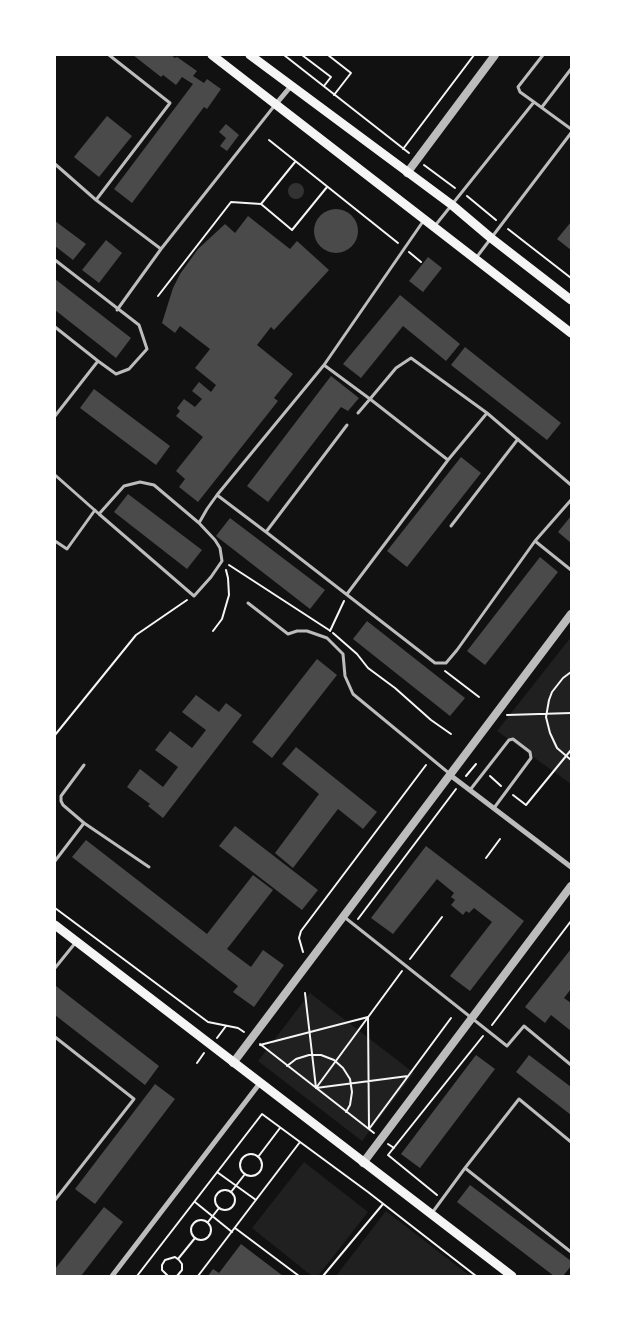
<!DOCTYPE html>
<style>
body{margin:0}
#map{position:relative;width:626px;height:1331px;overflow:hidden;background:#111;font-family:Roboto,sans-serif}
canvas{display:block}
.frame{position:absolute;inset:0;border:56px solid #fff;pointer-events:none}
</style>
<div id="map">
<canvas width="626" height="1331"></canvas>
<div class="frame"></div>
</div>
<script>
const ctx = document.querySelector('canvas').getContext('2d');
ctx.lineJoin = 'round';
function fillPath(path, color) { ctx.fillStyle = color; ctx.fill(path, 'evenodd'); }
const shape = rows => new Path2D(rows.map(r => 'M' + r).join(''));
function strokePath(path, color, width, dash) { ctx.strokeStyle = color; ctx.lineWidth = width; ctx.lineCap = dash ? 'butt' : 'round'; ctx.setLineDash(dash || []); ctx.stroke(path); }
const green = shape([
 [571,637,571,784,497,731],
 [310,993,414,1073,362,1141,258,1061],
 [304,1162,368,1212,318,1276,312,1276,252,1228],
 [386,1211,470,1276,336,1276]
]);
const water = shape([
 '288 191a8 8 0 1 1 16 0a8 8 0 1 1-16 0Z'
]);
const building = shape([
 [133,55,171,55,175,58,177,57,197,71,193,76,204,83,207,79,221,89,207,109,204,107,132,203,114,189,193,84,182,77,176,85,163,75,161,77],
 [107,116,132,136,99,177,74,157],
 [226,124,239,135,227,151,220,146,226,138,219,132],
 '314 231a22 22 0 1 1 44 0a22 22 0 1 1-44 0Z',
 [248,216,290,249,297,241,329,270,274,330,271,327,257,345,293,374,274,398,278,401,198,502,179,487,185,479,176,471,203,437,176,416,180,411,177,408,184,399,195,407,202,399,192,391,199,382,211,392,216,385,195,368,210,349,180,326,175,333,162,323,173,288,180,274,198,249,225,224,235,233],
 [55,221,86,244,73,260,55,246],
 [571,222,571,250,557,239],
 [106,240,122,253,99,283,82,270],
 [428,257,442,268,423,292,409,281],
 [55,279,131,338,116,358,55,310],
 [400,295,460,344,446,361,403,326,361,378,343,364],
 [465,347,561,423,547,440,451,365],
 [331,376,359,398,348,411,341,407,268,502,247,486],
 [94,389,170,446,156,465,80,408],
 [461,457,481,473,407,567,387,551],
 [128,494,202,550,187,569,114,512],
 [571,516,571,543,558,532],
 [230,518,325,590,310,609,216,536],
 [540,557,558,572,485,665,467,651],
 [367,621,465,698,450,716,353,639],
 [317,659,337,675,272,758,252,742],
 [196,695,219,712,226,703,242,715,163,818,148,806,150,804,127,787,140,769,163,787,178,767,155,750,170,731,192,748,206,730,182,712],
 [296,747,377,812,363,829,338,809,293,868,275,853,319,794,282,764],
 [235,826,318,890,302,910,219,846],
 [86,840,207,934,253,875,273,890,227,949,251,967,263,950,284,965,254,1007,233,992,238,986,72,857],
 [426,846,524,921,470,991,450,976,492,922,474,908,469,913,466,911,463,915,451,905,455,900,451,897,454,893,437,879,393,934,371,918],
 [571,949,571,989,564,998,571,1003,571,1031,551,1015,545,1023,525,1007],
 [56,986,159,1066,145,1085,55,1015,55,988],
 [476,1055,495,1069,420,1168,401,1154],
 [529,1055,571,1087,571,1115,516,1072],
 [155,1084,175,1099,95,1204,75,1189],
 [470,1185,571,1261,571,1266,563,1276,554,1276,457,1202],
 [104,1207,123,1222,81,1276,55,1276,55,1269],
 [241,1244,283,1276,237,1276,235,1275,234,1276,208,1276,213,1269,219,1273]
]);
const path = shape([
 [284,55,409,153],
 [302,55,331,77,324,86],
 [328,55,351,73,334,95],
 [269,140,398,243],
 [403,149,474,55],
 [295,162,261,204,292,230,327,187],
 [424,165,455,188],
 [467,196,496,220],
 [508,229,571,278],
 [409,252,421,262],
 [158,296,231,202,261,204],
 [229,565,329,630],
 [213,631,222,619,229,595,228,578,226,570],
 [330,631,344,601],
 [333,633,357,654,368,668,395,688,431,720,451,734],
 [445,671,479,697],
 [571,672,563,678,552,692,549,700,546,717,550,733,557,748,571,760],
 [507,715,571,713],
 [55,735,136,635,187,600],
 [466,776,476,764],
 [490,776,501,786],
 [513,795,526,805,571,750],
 [486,858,500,839],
 [55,908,208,1022,238,1028,244,1032],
 [358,919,456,789],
 [303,952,299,938,301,931,426,765],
 [410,959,442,917],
 [305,993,316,1088],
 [492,1025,571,921],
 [217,1038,226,1026],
 [260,1044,374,1133],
 [260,1045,368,1017,369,1129],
 [197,1063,204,1053],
 [287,1066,296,1059,309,1055,321,1055,334,1060,343,1068,350,1079,352,1092,350,1105,346,1112],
 [316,1088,402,971],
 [316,1088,408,1076],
 [369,1129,451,1018],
 [388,1144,394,1148],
 '240 1165a11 11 0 1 1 22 0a11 11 0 1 1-22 0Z',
 [258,1157,280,1128],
 [217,1172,256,1200],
 '215 1200a10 10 0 1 1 20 0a10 10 0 1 1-20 0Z',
 [231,1192,245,1174],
 [437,1195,388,1155,483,1036],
 [195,1202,232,1232],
 '191 1230a10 10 0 1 1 20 0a10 10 0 1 1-20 0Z',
 [208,1222,219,1208],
 [235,1228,299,1276],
 [178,1259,195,1238],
 [137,1276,262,1114,368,1192,476,1276],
 [168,1276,162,1270,162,1265,165,1260,175,1257,179,1260,182,1264,182,1270,177,1276],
 [198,1276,300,1142],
 [323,1276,383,1204]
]);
const service = shape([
 [109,55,170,103,96,200,161,249],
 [534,102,520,92,518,87,543,55],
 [542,107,571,69],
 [55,164,96,200],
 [434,227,534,102,571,129],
 [476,258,571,133],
 [55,260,139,325,147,349,129,369,116,374,98,361,55,416],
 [117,310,161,249,275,105],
 [55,327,98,361],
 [324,365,370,399,396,368,411,358,487,413,448,460,347,594],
 [358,413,370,399,448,460],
 [487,413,571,485],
 [55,475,99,514,124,486,140,482,154,485,199,523],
 [217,495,266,532,435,663,446,663,457,650,535,541,571,500],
 [99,514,194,596,211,577,222,561,220,548,215,540,199,523,207,509,217,495,324,365,424,220],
 [451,526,518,439],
 [266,532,347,425],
 [55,541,67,549,95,510],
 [535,541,571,570],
 [248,603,288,634,297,631,307,631,327,638,343,654,345,676,353,694,450,774],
 [84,765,61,796,61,801,63,805,84,823],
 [470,790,509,740,513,739,530,752,531,758,494,808],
 [55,861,84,823,149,867],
 [343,916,507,1046,524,1026,571,1065],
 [55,968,76,942],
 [55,1037,134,1099,55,1200],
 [465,1168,519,1099,571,1142],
 [432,1213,465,1168,571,1252]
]);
const minor = shape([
 [276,104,291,86],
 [450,775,571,867],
 [112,1276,260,1083]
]);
const tertiary = shape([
 [407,173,495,55],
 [233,1063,571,614],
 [363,1163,571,886]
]);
const secondary = shape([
 [55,925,512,1276]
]);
const primary = shape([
 [212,55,571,333],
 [250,55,452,205,491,238,571,300]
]);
fillPath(green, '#202020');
fillPath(water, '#333');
fillPath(building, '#4a4a4a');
strokePath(path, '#f5f5f5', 2);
strokePath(service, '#bcbcbc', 3);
strokePath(minor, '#bcbcbc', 5);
strokePath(tertiary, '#bcbcbc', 8);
strokePath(secondary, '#f5f5f5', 9);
strokePath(primary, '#f5f5f5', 9);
</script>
